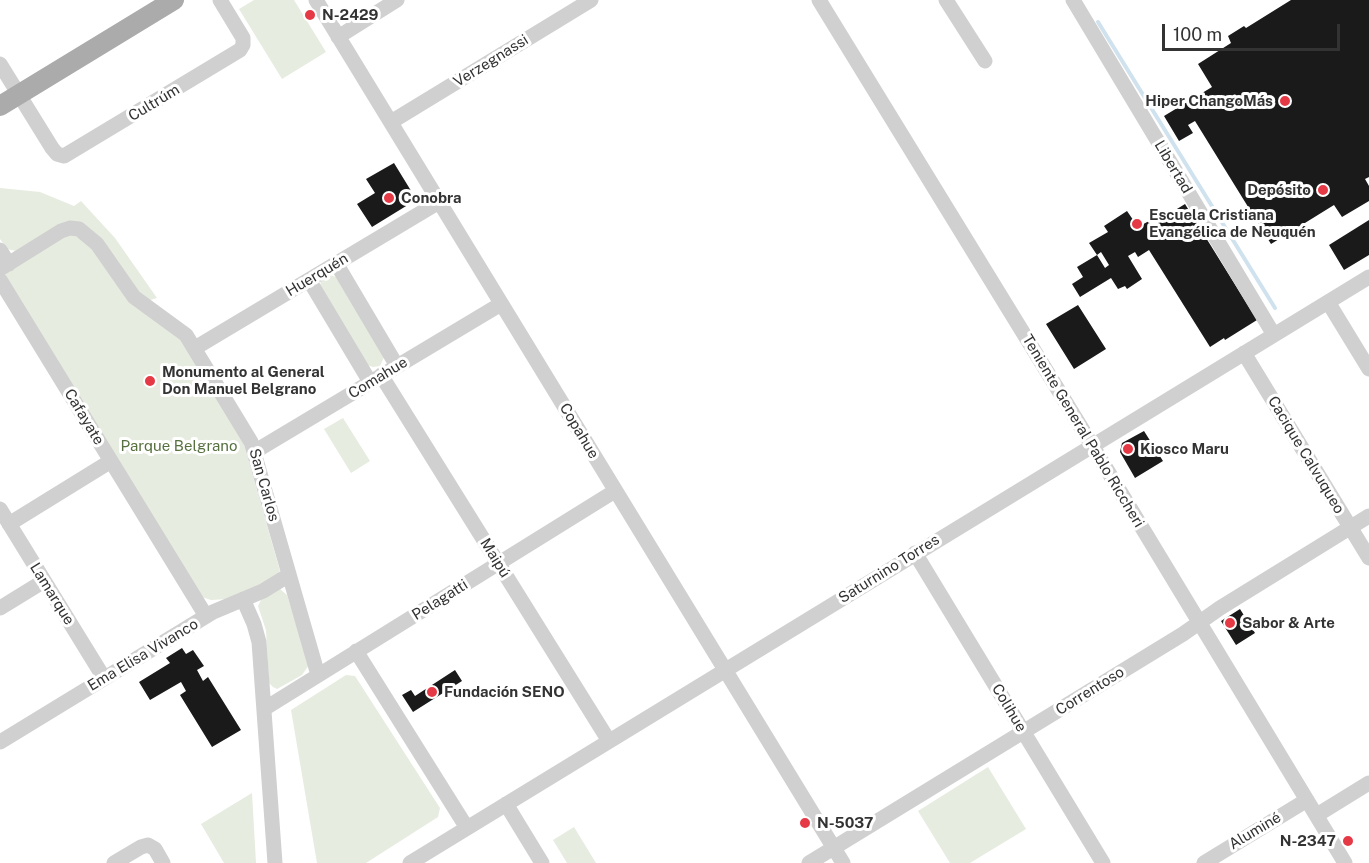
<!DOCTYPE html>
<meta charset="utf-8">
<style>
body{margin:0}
#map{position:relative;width:1369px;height:863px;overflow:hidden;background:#fff;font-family:"Public Sans",sans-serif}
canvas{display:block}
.scale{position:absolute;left:1162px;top:24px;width:178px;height:27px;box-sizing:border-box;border:3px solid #333;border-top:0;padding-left:8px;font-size:18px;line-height:21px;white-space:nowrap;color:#333;-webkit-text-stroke:4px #fff;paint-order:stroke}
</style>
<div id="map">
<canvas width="1369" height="863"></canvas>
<div class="scale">100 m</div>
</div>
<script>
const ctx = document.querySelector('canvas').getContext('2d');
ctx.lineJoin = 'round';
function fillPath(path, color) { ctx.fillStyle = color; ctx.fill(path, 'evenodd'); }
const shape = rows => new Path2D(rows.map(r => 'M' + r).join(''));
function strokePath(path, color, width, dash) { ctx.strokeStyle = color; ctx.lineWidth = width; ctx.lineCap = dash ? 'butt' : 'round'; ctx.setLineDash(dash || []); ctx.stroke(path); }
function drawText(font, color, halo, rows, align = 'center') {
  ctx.font = font + ' "Public Sans",sans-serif'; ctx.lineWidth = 6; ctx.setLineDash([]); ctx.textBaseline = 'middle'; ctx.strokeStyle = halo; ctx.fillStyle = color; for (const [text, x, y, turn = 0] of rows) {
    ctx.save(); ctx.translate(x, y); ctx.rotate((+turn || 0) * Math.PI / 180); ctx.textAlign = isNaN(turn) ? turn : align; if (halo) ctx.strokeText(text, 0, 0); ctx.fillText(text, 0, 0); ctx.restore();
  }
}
const green = shape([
 [254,0,294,0,326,52,282,79,239,9],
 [0,188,40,192,74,206,81,201,115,238,157,298,150,300,144,298,85,226,16,251,7,249,0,239],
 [77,234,176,331,240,431,280,571,277,575,245,593,228,599,211,600,202,597,5,276,6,273,65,235],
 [330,275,336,277,384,357,380,366,373,367,367,365,320,287,321,280],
 [343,418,370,461,351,473,324,429],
 [280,589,287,595,309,665,302,675,277,689,273,687,269,683,266,630,258,606,261,600],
 [346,675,355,676,440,808,438,817,366,863,317,863,291,710],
 [988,767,1026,829,970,863,950,863,918,811],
 [252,793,256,863,224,863,201,824],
 [574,827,596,863,567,863,553,840]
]);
const stream = shape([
 [1098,22,1275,308]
]);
const building = shape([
 [1291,0,1369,0,1369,177,1365,179,1369,186,1369,201,1342,217,1334,205,1271,244,1195,121,1188,125,1193,133,1179,141,1164,116,1212,87,1198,64,1231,43,1228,36,1244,26,1246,28],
 [394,163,413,194,411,203,372,227,357,204,375,193,366,179],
 [1185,204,1257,320,1225,340,1224,338,1210,347,1149,250,1138,257,1135,252,1128,256,1142,279,1127,289,1125,286,1118,289,1111,278,1080,297,1072,284,1083,277,1077,267,1097,255,1089,243,1108,232,1104,226,1127,211,1138,227,1149,221,1151,225],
 [1101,252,1109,265,1105,268,1097,255],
 [1369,220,1369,255,1344,270,1329,245],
 [1078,305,1106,349,1074,369,1046,324],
 [1144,431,1163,461,1135,478,1120,452,1122,443],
 [1240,609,1255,633,1236,645,1221,621],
 [182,648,186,654,193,650,204,666,197,670,203,681,208,677,241,730,212,747,180,695,186,691,181,682,150,700,139,682,170,663,166,658],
 [455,670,462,681,413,712,402,695,411,690,415,696]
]);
const minor = shape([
 [316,0,843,863],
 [819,0,1092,445,1345,863],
 [946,0,985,61],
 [1073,0,1274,335],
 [338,37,397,0],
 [0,64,52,148,57,154,64,156,240,50,243,45,243,38,220,0],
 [391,122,591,0],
 [0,250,9,264],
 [336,263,397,366],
 [0,269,61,231,70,228,79,229,97,244,134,297,186,335,251,442,318,675],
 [0,280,206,616],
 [309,280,370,382],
 [1328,302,1369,369],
 [195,348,439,202],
 [1244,353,1369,558],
 [381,375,609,741],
 [254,452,501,304],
 [0,509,104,678],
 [9,524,111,461],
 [915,553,1103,863],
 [243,599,254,624,259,642,275,863],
 [0,608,44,581],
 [356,651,467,828],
 [264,709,615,491],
 [0,742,213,612,263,591,289,575],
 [506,804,542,863],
 [1317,815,1369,783],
 [114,863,141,847,148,845,155,849,163,863],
 [410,863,1369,277],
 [809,863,1183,634,1220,608,1369,516],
 [1204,863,1307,800]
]);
const major = shape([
 [0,106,174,0]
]);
const markers = [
 [310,15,6,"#e63946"],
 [1285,101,6,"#e63946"],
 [1323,190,6,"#e63946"],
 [389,198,6,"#e63946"],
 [1137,224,6,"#e63946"],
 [150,381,6,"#e63946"],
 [1128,449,6,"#e63946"],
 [1230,623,6,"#e63946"],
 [432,692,6,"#e63946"],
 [805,823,6,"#e63946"],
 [1348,841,6,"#e63946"]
];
const poiNames = [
 ["N-2429",322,15],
 ["Hiper ChangoMás",1273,101,"right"],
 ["Depósito",1311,190,"right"],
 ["Conobra",401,198],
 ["Escuela Cristiana",1149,215],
 ["Evangélica de Neuquén",1149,232],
 ["Monumento al General",162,372],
 ["Don Manuel Belgrano",162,389],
 ["Kiosco Maru",1140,449],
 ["Sabor & Arte",1242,623],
 ["Fundación SENO",444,692],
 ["N-5037",817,823],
 ["N-2347",1336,841,"right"]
];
const streetNames = [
 ["Verzegnassi",491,61,-32],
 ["Cultrúm",154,103,-31],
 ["Libertad",1173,167,59],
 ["Huerquén",317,275,-31],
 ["Comahue",378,378,-31],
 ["Cafayate",84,417,59],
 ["Copahue",579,431,59],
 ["Teniente General Pablo Riccheri",1083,431,59],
 ["Cacique Calvuqueo",1306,455,59],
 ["San Carlos",264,485,74],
 ["Maipú",495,558,58],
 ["Saturnino Torres",889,569,-32],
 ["Lamarque",52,594,58],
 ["Pelagatti",440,600,-32],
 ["Ema Elisa Vivanco",143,655,-31],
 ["Correntoso",1090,691,-32],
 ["Colihue",1009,708,59],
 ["Aluminé",1255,831,-31]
];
const parkNames = [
 ["Parque Belgrano",179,446]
];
fillPath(green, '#e6ecdf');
strokePath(stream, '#cfe2ee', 4);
fillPath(building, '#1a1a1a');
strokePath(minor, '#d0d0d0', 15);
strokePath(major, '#ababab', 20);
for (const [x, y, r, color] of markers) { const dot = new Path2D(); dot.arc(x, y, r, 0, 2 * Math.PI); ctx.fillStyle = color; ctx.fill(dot); strokePath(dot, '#fff', 2); }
drawText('bold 15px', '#333', '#fff', poiNames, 'left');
drawText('15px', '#333', '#fff', streetNames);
drawText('15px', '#56703f', '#fff', parkNames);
</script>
